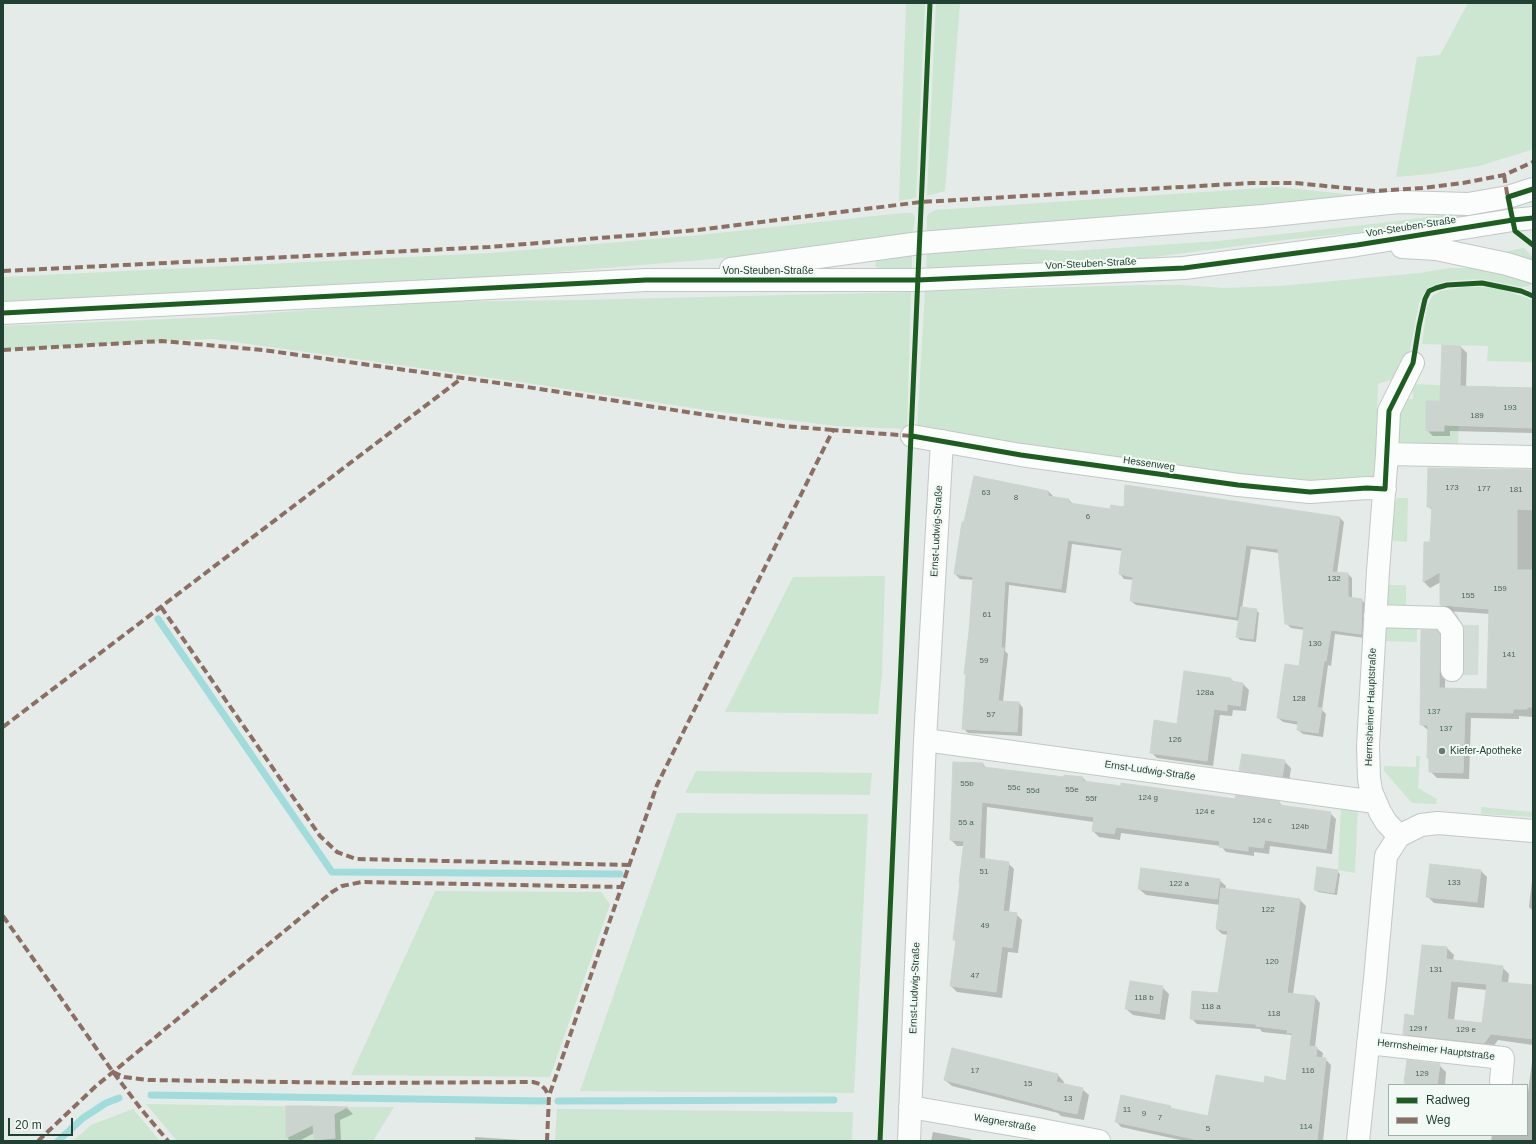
<!DOCTYPE html>
<meta charset="utf-8">
<style>
body{margin:0}
#map{position:relative;width:1536px;height:1144px;overflow:hidden;background:#e5ebe8;font-family:Helvetica,sans-serif}
canvas{display:block}
.frame{position:absolute;inset:0;border:4px solid #204134;pointer-events:none}
.legend{position:absolute;left:1388px;top:1084px;width:140px;height:52px;box-sizing:border-box;background:#f3faf5;border:1px solid #9fb0a8;margin:0;padding:5px 7px;list-style:none;font-size:12px;color:#204134}
.legend li{display:flex;align-items:center;gap:8px;height:20px}
.legend b{width:20px;border:1px solid #9fb0a8}
.scale{position:absolute;left:8px;top:1118px;width:65px;height:18px;box-sizing:border-box;border:2px solid #204134;border-top:0;padding-left:5px;font-size:12px;line-height:14px;white-space:nowrap;color:#204134;-webkit-text-stroke:3px #f3faf5;paint-order:stroke}
</style>
<div id="map">
<canvas width="1536" height="1144"></canvas>
<div class="frame"></div>
<ul class="legend">
<li><b style="height:5px;background:#1b5e20"></b>Radweg</li>
<li><b style="height:5px;background:#8d6e63"></b>Weg</li>
</ul>
<div class="scale">20 m</div>
</div>
<script>
const ctx = document.querySelector('canvas').getContext('2d');
ctx.lineJoin = 'round';
function fillPath(path, color) { ctx.fillStyle = color; ctx.fill(path, 'evenodd'); }
const shape = rows => new Path2D(rows.map(r => 'M' + r).join(''));
function strokePath(path, color, width, dash) { ctx.strokeStyle = color; ctx.lineWidth = width; ctx.lineCap = dash ? 'butt' : 'round'; ctx.setLineDash(dash || []); ctx.stroke(path); }
function drawText(font, color, halo, rows, align = 'center') {
  ctx.font = font + ' Helvetica,sans-serif'; ctx.lineWidth = 4; ctx.setLineDash([]); ctx.textBaseline = 'middle'; ctx.strokeStyle = halo; ctx.fillStyle = color; for (const [text, x, y, turn = 0] of rows) {
    ctx.save(); ctx.translate(x, y); ctx.rotate((+turn || 0) * Math.PI / 180); ctx.textAlign = isNaN(turn) ? turn : align; if (halo) ctx.strokeText(text, 0, 0); ctx.fillText(text, 0, 0); ctx.restore();
  }
}
const built = shape([
 [1440,606,1450,606,1458,616,1462,625,1479,625,1478,675,1439,675,1441,637,1436,636,1438,609]
]);
const green = shape([
 [906,3,925,3,916,198,899,201],
 [936,3,960,3,959,17,945,191,927,196],
 [1468,3,1533,3,1533,148,1531,150,1479,166,1430,174,1396,177,1417,57,1440,55],
 [1277,187,1385,198,927,237,927,216,929,213,936,210],
 [1502,207,1504,214,1410,227,1293,239,1138,259,926,269,927,252,989,247,1071,251,1218,241,1382,223],
 [902,213,911,213,914,215,915,218,912,238,703,260,493,277,3,303,3,277,490,253,700,235],
 [1524,248,1533,257,1533,262,1503,252],
 [912,252,912,269,881,270,875,266,876,260,879,258],
 [1449,268,1486,268,1533,282,1529,286,1522,287,1481,279,1446,281,1429,287,1424,293,1419,303,1409,355,1393,379,1378,384,1375,476,1308,486,917,429,925,291,1145,285,1181,285,1224,288,1279,286,1420,273],
 [1464,287,1482,287,1500,289,1533,300,1533,362,1487,361,1488,346,1422,344,1427,308,1432,296,1441,291],
 [911,292,907,429,836,426,706,410,527,383,213,339,162,341,3,350,3,326,217,317,419,302,579,300],
 [1413,384,1460,386,1458,447,1397,448,1398,399,1413,399],
 [1397,498,1408,498,1407,542,1387,540,1388,519],
 [885,576,882,674,878,714,725,712,793,577],
 [1386,585,1406,585,1406,609,1385,608],
 [1385,624,1417,625,1417,642,1384,641],
 [1416,756,1420,756,1418,788,1437,799,1436,804,1412,803,1384,771,1384,766,1416,767],
 [696,771,872,773,870,795,685,793],
 [1341,805,1358,808,1355,873,1338,870],
 [1481,807,1533,812,1533,817,1481,814],
 [677,813,868,814,854,1093,580,1091],
 [435,891,601,892,610,904,550,1077,351,1075],
 [146,1104,334,1107,394,1107,373,1141,177,1141],
 [133,1109,160,1141,73,1141,91,1125],
 [557,1109,853,1112,852,1141,555,1141]
]);
const shadow = shape([
 [1443,346,1461,347,1467,353,1466,387,1533,389,1533,433,1450,431,1450,436,1433,436,1427,430,1441,402],
 [1533,471,1533,717,1519,716,1519,719,1471,718,1469,779,1437,778,1430,771,1430,760,1428,757,1429,731,1421,724,1436,631,1446,642,1445,689,1488,690,1490,614,1447,611,1441,605,1441,582,1430,588,1424,582,1425,543,1431,543,1432,510,1428,506],
 [1048,491,1053,496,1052,498,1069,500,1074,505,1111,510,1125,508,1340,518,1344,522,1337,573,1348,574,1352,578,1352,599,1362,600,1366,605,1365,638,1335,634,1331,666,1328,665,1322,710,1326,714,1323,737,1303,734,1298,730,1299,725,1283,722,1278,718,1300,667,1305,630,1291,628,1286,623,1279,553,1251,549,1242,608,1256,610,1259,613,1256,642,1240,640,1237,637,1240,621,1136,605,1131,601,1134,580,1124,579,1120,574,1123,551,1072,544,1066,593,1009,585,1005,651,1008,654,1003,702,1019,703,1023,708,1022,736,968,733,963,728,974,580,960,579,955,574],
 [1231,679,1234,682,1243,684,1249,690,1246,711,1233,710,1232,716,1220,715,1213,766,1157,758,1151,752,1178,725],
 [1284,761,1291,768,1289,783,1247,777,1241,770],
 [983,764,987,769,1065,779,1083,778,1087,782,1236,800,1279,802,1283,807,1330,813,1336,819,1332,854,1270,846,1269,854,1254,852,1254,856,1226,852,1221,846,1121,833,1120,840,1099,837,1093,831,1094,822,987,807,985,860,1008,863,1014,869,1009,913,1016,914,1022,920,1018,953,1008,952,1002,998,957,992,951,986,956,942,954,939,964,846,957,846,951,840],
 [1337,871,1340,874,1337,895,1318,892,1315,889],
 [1481,871,1487,877,1484,908,1434,903,1427,896],
 [1533,872,1533,911,1529,907],
 [1219,880,1226,886,1225,890,1300,900,1306,906,1293,994,1315,997,1320,1003,1315,1047,1323,1053,1322,1059,1325,1059,1331,1065,1323,1141,1185,1141,1121,1127,1116,1121,1170,1107,1174,1110,1209,1118,1265,1084,1287,1083,1292,1036,1291,1035,1262,1032,1260,1029,1197,1024,1191,1018,1219,994,1228,935,1222,934,1217,929,1220,905,1146,895,1139,889],
 [1423,946,1447,948,1454,955,1453,961,1502,967,1509,974,1508,983,1533,986,1533,1045,1498,1040,1491,1050,1411,1041,1404,1034,1415,1017],
 [1458,987,1487,990,1483,1024,1454,1021],
 [1162,987,1169,994,1165,1020,1133,1015,1126,1009],
 [1533,1054,1533,1141,1491,1141,1492,1135,1527,1135,1527,1100],
 [1439,1065,1446,1072,1445,1085,1408,1085,1405,1082],
 [1058,1075,1064,1082,1063,1085,1082,1089,1089,1095,1084,1120,1061,1116,1058,1113,952,1086,945,1080],
 [287,1107,347,1108,353,1114,340,1120,341,1141,316,1141,314,1139,314,1133,299,1141,290,1141,287,1137],
 [933,1132,971,1139,972,1141,931,1141],
 [475,1137,521,1140,522,1141,475,1141]
]);
const stream = shape([
 [158,619,332,872,620,874],
 [151,1095,544,1101],
 [558,1101,834,1100],
 [58,1141,83,1118,106,1103,119,1098]
]);
const building = shape([
 [1442,345,1461,346,1460,386,1533,388,1533,428,1444,425,1444,431,1426,431,1426,401,1440,401,1442,345],
 [1428,468,1533,470,1533,510,1517,509,1517,570,1533,570,1533,707,1527,707,1527,709,1513,709,1513,713,1465,712,1463,773,1429,772,1429,758,1427,758,1428,725,1420,725,1421,630,1437,630,1440,634,1439,688,1487,689,1489,609,1440,605,1440,572,1423,582,1424,542,1430,542,1432,507,1427,507,1428,468],
 [974,476,1048,491,1048,496,1069,499,1069,503,1110,509,1111,505,1124,507,1125,485,1340,517,1332,572,1348,573,1348,597,1362,599,1361,634,1331,630,1326,661,1324,661,1317,708,1322,708,1318,733,1297,730,1298,721,1277,718,1285,664,1299,666,1304,627,1285,624,1278,549,1246,545,1236,617,1130,601,1133,577,1119,574,1122,548,1068,540,1061,589,1005,581,1001,648,1004,648,998,701,1019,702,1017,732,962,729,966,674,964,674,969,632,973,577,954,574,962,522,964,522,974,476],
 [1241,607,1257,609,1253,639,1236,637,1241,607],
 [1184,671,1231,678,1231,681,1243,683,1240,706,1227,704,1227,711,1214,709,1207,761,1150,753,1154,720,1177,724,1184,671],
 [1242,754,1285,760,1282,777,1239,771,1242,754],
 [953,762,983,763,983,767,1064,777,1064,775,1083,777,1083,781,1121,786,1121,783,1235,799,1236,795,1279,801,1279,805,1331,812,1326,849,1265,840,1263,848,1248,846,1248,851,1219,847,1220,841,1116,827,1114,834,1092,831,1094,817,982,802,979,858,1009,862,1003,911,1017,913,1012,948,1002,946,996,992,950,986,956,940,953,940,960,883,959,883,964,841,950,840,953,762],
 [1430,864,1481,870,1477,902,1426,897,1430,864],
 [1317,867,1338,870,1334,893,1314,890,1317,867],
 [1141,868,1220,879,1217,899,1138,889,1141,868],
 [1221,888,1300,899,1287,993,1315,996,1309,1046,1317,1047,1316,1057,1326,1058,1317,1141,1203,1141,1115,1122,1121,1095,1171,1106,1170,1108,1208,1116,1216,1075,1264,1083,1265,1076,1286,1081,1292,1033,1287,1033,1288,1030,1256,1026,1256,1024,1190,1019,1192,991,1218,993,1228,931,1216,929,1221,888],
 [1422,945,1447,947,1446,959,1503,966,1501,982,1533,985,1533,1039,1491,1034,1484,1043,1403,1034,1405,1014,1414,1016,1422,945],
 [1451,981,1487,984,1482,1023,1447,1019,1451,981],
 [1130,981,1163,986,1159,1014,1125,1009,1130,981],
 [952,1048,1058,1074,1056,1082,1083,1088,1077,1114,1053,1109,1053,1108,944,1080,952,1048],
 [1407,1060,1440,1064,1437,1085,1407,1085,1407,1083,1404,1083,1407,1060],
 [286,1106,311,1106,348,1107,334,1114,335,1138,314,1140,313,1125,286,1138,286,1106]
]);
const minor = shape([
 [1402,247,1436,249,1507,264,1533,272],
 [731,269,920,243,1263,216,1399,202,1468,204,1508,197,1533,189],
 [3,313,646,280,918,280,1184,268,1357,245,1513,220,1533,218],
 [912,436,1021,455,1238,485,1310,492,1367,488,1385,489],
 [1387,454,1533,457],
 [1375,616,1443,618,1452,630,1452,670],
 [925,740,1375,802],
 [1399,836,1386,822,1380,812,1371,791,1369,778,1368,746,1378,571,1387,454,1389,411,1413,363],
 [1368,1043,1503,1058,1501,1081],
 [910,1107,1032,1128,1099,1141],
 [909,1141,925,740,942,441],
 [1358,1141,1375,979,1386,856,1399,836,1421,825,1438,823,1533,831]
]);
const quiet = shape([
 [1504,175,1508,199],
 [3,271,489,247,698,230,921,202,1251,183,1296,183,1375,191,1422,188,1463,183,1504,175,1533,162],
 [3,350,162,341,263,350,527,387,706,415,783,426,833,430],
 [161,607,320,836,337,852,356,859,629,865],
 [3,727,462,378],
 [3,916,113,1072,141,1109,168,1141],
 [113,1072,124,1077,148,1080,357,1083,533,1082,540,1084,545,1089,549,1096],
 [38,1141,96,1086,332,892,342,886,362,882,622,887],
 [547,1141,549,1096,657,785,833,430,912,436]
]);
const cycleway = shape([
 [1533,189,1508,197,1515,231,1533,245],
 [3,313,646,280,918,280,1184,268,1357,245,1513,220,1533,218],
 [912,436,1021,455,1238,485,1310,492,1367,488,1385,489,1389,411,1413,363,1419,326,1425,299,1429,291,1436,288,1447,285,1482,283,1521,291,1533,296],
 [880,1141,930,3]
]);
const markers = [
 [1442,751,4,"#657c73"]
];
const numberNames = [
 ["193",1510,408],
 ["189",1477,416],
 ["173",1452,488],
 ["177",1484,489],
 ["181",1516,490],
 ["63",986,493],
 ["8",1016,498],
 ["6",1088,517],
 ["132",1334,579],
 ["159",1500,589],
 ["155",1468,596],
 ["61",987,615],
 ["130",1315,644],
 ["141",1509,655],
 ["59",984,661],
 ["128a",1205,693],
 ["128",1299,699],
 ["137",1434,712],
 ["57",991,715],
 ["137",1446,729],
 ["126",1175,740],
 ["55b",967,784],
 ["55c",1014,788],
 ["55e",1072,790],
 ["55d",1033,791],
 ["124 g",1148,798],
 ["55f",1091,799],
 ["124 e",1205,812],
 ["124 c",1262,821],
 ["55 a",966,823],
 ["124b",1300,827],
 ["51",984,872],
 ["133",1454,883],
 ["122 a",1179,884],
 ["122",1268,910],
 ["49",985,926],
 ["120",1272,962],
 ["131",1436,970],
 ["47",975,976],
 ["118 b",1144,998],
 ["118 a",1211,1007],
 ["118",1274,1014],
 ["129 f",1418,1029],
 ["129 e",1466,1030],
 ["17",975,1071],
 ["116",1308,1071],
 ["129",1422,1074],
 ["15",1028,1084],
 ["13",1068,1099],
 ["11",1127,1110],
 ["9",1144,1114],
 ["7",1160,1118],
 ["114",1306,1127],
 ["5",1208,1129]
];
const streetNames = [
 ["Von-Steuben-Straße",1411,227,-9],
 ["Von-Steuben-Straße",1091,264,-3],
 ["Von-Steuben-Straße",768,271],
 ["Hessenweg",1149,464,8],
 ["Ernst-Ludwig-Straße",937,531,-87],
 ["Herrnsheimer Hauptstraße",1371,707,-88],
 ["Ernst-Ludwig-Straße",1150,771,8],
 ["Ernst-Ludwig-Straße",915,988,-88],
 ["Herrnsheimer Hauptstraße",1436,1050,7],
 ["Wagnerstraße",1005,1123,10]
];
const poiNames = [
 ["Kiefer-Apotheke",1450,751]
];
fillPath(built, '#d2ddd7');
fillPath(green, '#cce6d1');
fillPath(shadow, '#0003');
strokePath(stream, '#a1dcdd', 7);
fillPath(building, '#ccd4d0');
strokePath(building, '#cdd4d0', 1);
strokePath(minor, '#c2c8c5', 24);
strokePath(minor, '#fbfcfc', 22);
strokePath(quiet, '#8d6e63', 4, [8, 4]);
strokePath(cycleway, '#1b5e20', 5);
for (const [x, y, r, color] of markers) { const dot = new Path2D(); dot.arc(x, y, r, 0, 2 * Math.PI); ctx.fillStyle = color; ctx.fill(dot); strokePath(dot, '#f3faf5', 1.5); }
drawText('8px', '#4c665c', null, numberNames);
drawText('10px', '#204134', '#f3faf5', streetNames);
drawText('10px', '#204134', '#f3faf5', poiNames, 'left');
</script>
